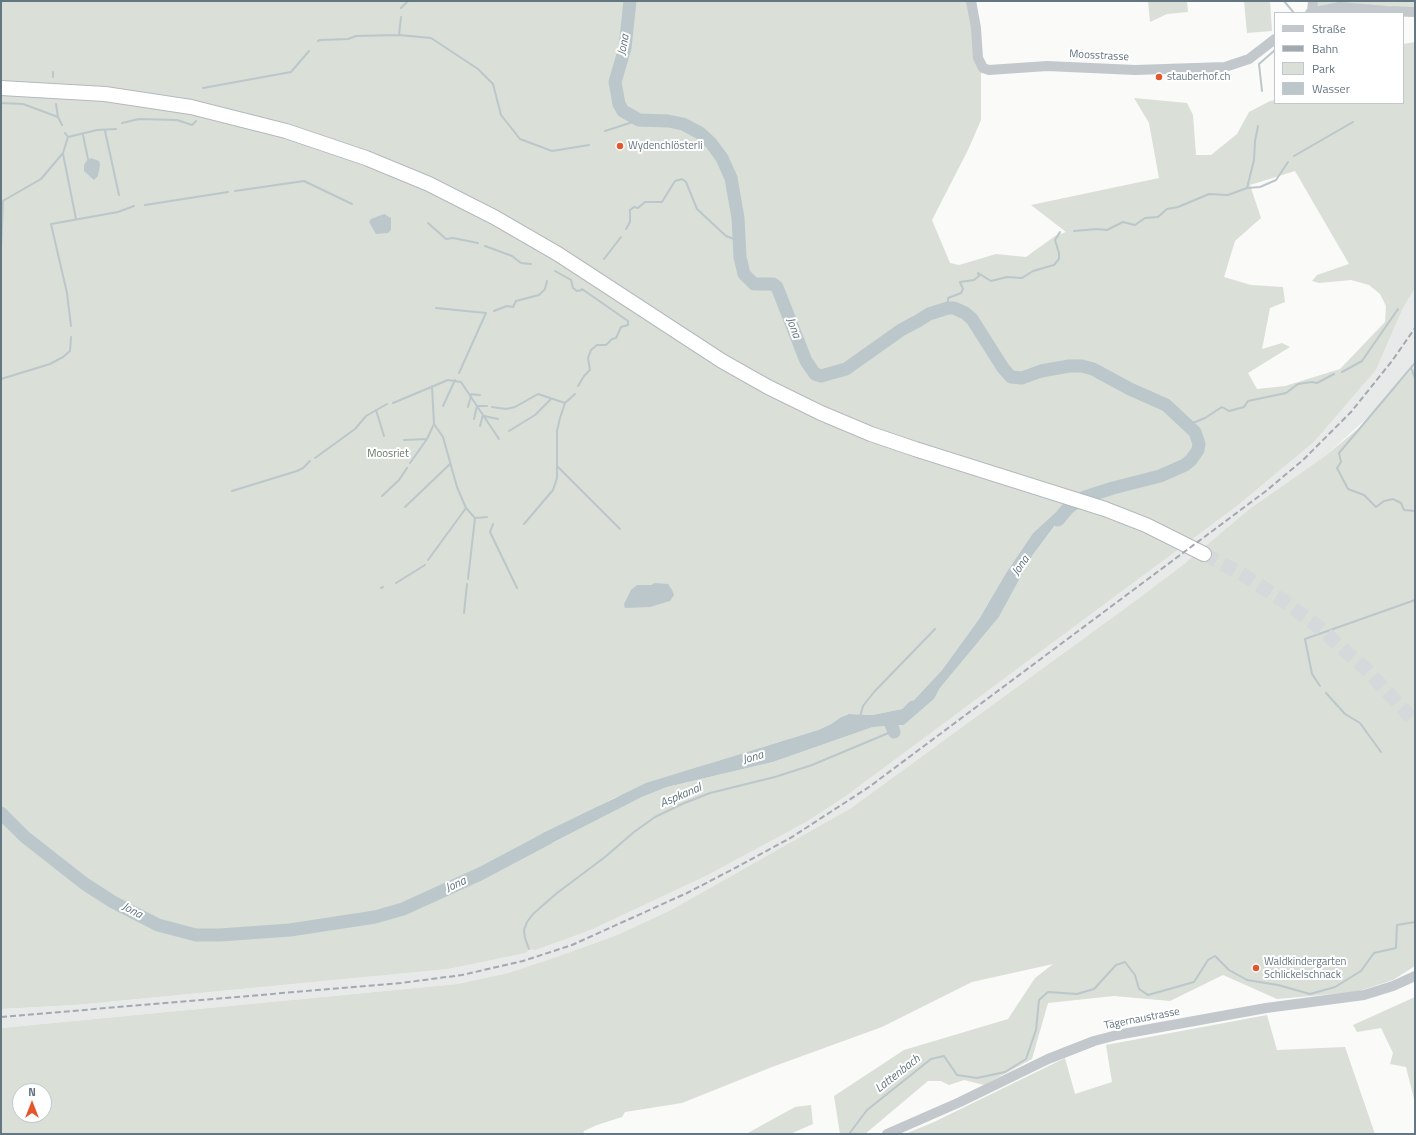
<!DOCTYPE html>
<meta charset="utf-8">
<style>
body{margin:0}
#map{position:relative;width:1416px;height:1135px;overflow:hidden;background:#fafaf8;font-family:"Titillium Web",sans-serif}
canvas{display:block}
.frame{position:absolute;inset:0;border:2px solid #657683;pointer-events:none}
.legend{position:absolute;left:1274px;top:12px;width:130px;height:92px;box-sizing:border-box;background:#fff;border:1px solid #c1c8cd;margin:0;padding:5px 7px;list-style:none;font-size:12px;color:#657683}
.legend li{display:flex;align-items:center;gap:8px;height:20px}
.legend b{width:20px;border:1px solid #c1c8cd}
.north{position:absolute;left:12px;top:1083px;width:40px;height:40px;box-sizing:border-box;background:#fff;border:1px solid #c1c8cd;border-radius:50%;rotate:0deg;font-size:11px;font-weight:700;line-height:16px;text-align:center;color:#657683}
.north::after{content:'';display:block;margin:auto;width:14px;height:18px;background:#e4572e;clip-path:polygon(50% 0,100% 100%,50% 72%,0 100%)}
</style>
<div id="map">
<canvas width="1416" height="1135"></canvas>
<div class="frame"></div>
<ul class="legend">
<li><b style="height:5px;background:#c3c8cc"></b>Straße</li>
<li><b style="height:5px;background:#a2aab0"></b>Bahn</li>
<li><b style="height:11px;background:#dadfd7"></b>Park</li>
<li><b style="height:11px;background:#bbc7cb"></b>Wasser</li>
</ul>
<div class="north">N</div>
</div>
<script>
const ctx = document.querySelector('canvas').getContext('2d');
ctx.lineJoin = 'round';
function fillPath(path, color) { ctx.fillStyle = color; ctx.fill(path, 'evenodd'); }
const shape = rows => new Path2D(rows.map(r => 'M' + r).join(''));
function strokePath(path, color, width, dash) { ctx.strokeStyle = color; ctx.lineWidth = width; ctx.lineCap = dash ? 'butt' : 'round'; ctx.setLineDash(dash || []); ctx.stroke(path); }
function drawText(font, color, halo, rows, align = 'center') {
  ctx.font = font + ' "Titillium Web",sans-serif'; ctx.lineWidth = 4; ctx.setLineDash([]); ctx.textBaseline = 'middle'; ctx.strokeStyle = halo; ctx.fillStyle = color; for (const [text, x, y, turn = 0] of rows) {
    ctx.save(); ctx.translate(x, y); ctx.rotate((+turn || 0) * Math.PI / 180); ctx.textAlign = isNaN(turn) ? turn : align; if (halo) ctx.strokeText(text, 0, 0); ctx.fillText(text, 0, 0); ctx.restore();
  }
}
const built = shape([
 [1415,288,1415,366,1375,411,1325,456,1248,510,1184,564,1135,601,851,808,671,910,617,935,559,956,508,973,457,984,1,1028,1,1009,76,1005,447,969,526,953,529,949,593,929,708,875,808,821,846,796,1237,506,1314,442,1376,370,1403,308]
]);
const green = shape([
 [1,1,976,1,983,68,981,74,981,120,968,150,932,220,950,263,959,265,996,254,1026,257,1055,236,1066,232,1031,205,1159,178,1149,123,1134,98,1187,103,1193,115,1196,155,1211,155,1237,134,1249,112,1270,101,1275,100,1275,103,1403,103,1403,44,1415,42,1415,288,1403,308,1376,370,1314,442,1237,506,846,796,808,821,708,875,593,929,535,950,529,949,526,953,448,969,76,1005,1,1009],
 [1295,171,1349,264,1317,275,1312,281,1319,283,1351,280,1369,285,1380,294,1386,306,1385,322,1340,369,1285,386,1257,389,1248,373,1290,347,1282,343,1262,349,1270,308,1285,302,1283,287,1251,285,1224,277,1235,241,1261,218,1250,185],
 [1069,508,1032,556,999,617,940,688,934,699,904,725,873,727,773,762,667,787,642,797,546,846,599,806,614,798,711,763,818,730,831,724,841,717,849,714,872,715,902,709,910,701,914,700,942,670,979,619,1006,573,1033,533,1055,513,1060,509],
 [1148,1,1187,1,1188,12,1167,14,1150,22],
 [1244,1,1270,1,1272,31,1247,33],
 [1313,1,1415,1,1415,12,1312,12],
 [1415,366,1415,966,1393,980,1356,992,1277,999,1223,975,1170,1001,1114,996,1048,1003,1032,1059,984,1085,964,1080,949,1085,941,1081,928,1081,865,1134,840,1134,834,1096,904,1050,1008,1019,1035,978,1053,964,972,982,882,1027,772,1067,682,1103,625,1112,622,1117,597,1125,584,1131,583,1134,1,1134,1,1028,457,984,508,973,559,956,617,935,671,910,851,808,1135,601,1184,564,1248,510,1325,456,1359,428],
 [20,1091,44,1091,44,1115,20,1115],
 [1415,997,1415,1103,1406,1067,1390,1064,1393,1053,1381,1028,1357,1032,1353,1025],
 [1267,1015,1277,1050,1345,1047,1375,1134,905,1134,934,1122,1065,1058,1075,1094,1112,1082,1106,1045],
 [811,1105,813,1124,790,1134,746,1134,795,1107]
]);
const water = shape([
 [91,158,99,161,100,165,98,176,94,180,84,171,84,165,87,160],
 [384,214,391,218,391,230,388,233,376,234,369,222,371,219],
 [1069,507,1032,556,999,617,940,688,934,699,904,725,873,727,773,762,667,787,642,797,546,846,533,845,543,833,646,783,818,730,831,724,841,717,849,714,872,715,902,709,910,701,914,700,942,670,979,619,1006,573,1033,533,1055,513,1060,509],
 [655,583,668,584,672,590,674,595,670,601,650,607,625,608,624,604,631,590,637,585,651,585]
]);
const stream = shape([
 [1284,1,1294,13],
 [401,8,408,1],
 [399,35,401,17],
 [318,41,320,40,348,39,356,36,399,35,431,38,478,69,493,84,501,115,520,139,552,151,589,145],
 [53,77,53,72],
 [203,88,291,72,309,51],
 [1262,91,1259,64,1275,50],
 [1,103,23,104,58,117],
 [56,104,58,117,62,125],
 [122,123,139,119,177,120,192,125,196,121],
 [105,131,119,195],
 [605,131,639,120],
 [65,133,68,137,97,130,116,129],
 [83,135,88,159],
 [63,154,76,219],
 [1294,156,1353,122],
 [1247,188,1260,187,1276,180,1288,162],
 [235,191,304,181,352,204],
 [1,202,41,179,63,153,68,137],
 [145,205,228,192],
 [428,223,446,239,453,238,478,243],
 [626,229,630,222,630,210,634,207,638,208,645,202,662,202,675,181,682,179,686,182,697,209,726,236,739,241],
 [1074,231,1097,229,1107,230,1123,222,1135,225,1145,218,1158,217,1167,209,1178,207,1209,194,1228,195,1247,188,1254,160,1255,141,1258,126],
 [485,246,512,256,521,263,531,264],
 [1,248,3,201],
 [604,259,621,237],
 [555,271,571,280,573,288,577,291,582,290],
 [436,308,486,313,459,373],
 [948,308,948,298,961,293,963,289,960,282,974,280,979,276,978,273,991,281,1007,277,1022,278,1033,271,1054,265,1059,259,1059,253,1055,240,1060,232],
 [494,311,507,306,513,307,516,301,539,295,545,289,547,281],
 [71,326,67,293,51,224,118,212,134,206],
 [1415,363,1339,453,1341,462,1337,468,1348,489,1364,495,1376,507,1384,501,1393,499,1401,503,1404,510,1415,511],
 [1411,368,1415,378],
 [1342,372,1362,361,1398,309],
 [1,379,50,364,63,357,70,351,71,337],
 [432,386,434,424,443,437,457,487,466,508,475,518,468,579],
 [578,386,584,376,590,370,588,358,591,350,597,345,606,345,612,339,616,338,621,327,628,325,628,321,582,289],
 [469,394,480,395],
 [393,403,448,380,461,382,499,439],
 [443,406,455,380],
 [468,407,471,396],
 [492,407,506,409,515,407,538,394,565,403],
 [376,410,384,436],
 [484,416,498,419],
 [474,419,477,406,487,406],
 [1188,425,1205,418,1222,407,1229,411,1244,407,1248,401,1286,393,1298,384,1312,382,1317,383,1334,374],
 [480,426,483,415],
 [509,431,535,415,551,399],
 [404,440,427,439],
 [315,458,355,429,366,416,387,404],
 [410,463,427,439,434,424],
 [558,467,620,529],
 [232,491,297,471,303,468,310,461],
 [382,496,399,480,407,468],
 [405,507,450,464],
 [475,518,487,517],
 [493,524,490,532,517,588],
 [524,524,553,490,557,478,557,431,560,418,565,403,575,394],
 [428,560,466,508],
 [396,583,425,565],
 [381,588,383,587],
 [464,613,467,584],
 [1320,686,1312,674,1305,639,1415,600],
 [1326,693,1345,714,1360,723,1381,752],
 [860,717,863,706,874,692,935,629],
 [529,949,525,938,524,930,527,922,533,914,557,893,605,857,634,832,655,817,682,804,710,793,775,777,812,765,898,729],
 [849,1134,867,1110,931,1059,944,1056,957,1075,977,1078,1005,1072,1026,1059,1036,1030,1039,1000,1048,992,1077,994,1094,989,1116,965,1125,962,1135,975,1139,989,1148,995,1194,982,1208,960,1215,956,1229,970,1247,980,1278,985,1310,994,1335,987,1361,971,1374,953,1396,948,1397,925,1415,922]
]);
const river = shape([
 [630,1,625,48,615,82,619,104,623,111,639,120,668,121,683,124,700,133,711,143,722,158,731,178,738,218,740,257,744,274,754,284,773,284,777,287,806,361,815,374,821,376,846,369,901,330,918,321,929,314,948,308,954,308,965,313,972,319,1003,368,1011,377,1022,378,1041,371,1069,366,1082,366,1093,369,1130,389,1166,405,1195,432,1199,444,1198,450,1191,460,1185,465,1160,476,1113,488,1085,497,1069,507,1058,520],
 [889,719,894,732],
 [1,813,25,837,85,884,113,902,158,925,196,935,220,935,290,930,375,917,403,909,480,874,548,838]
]);
const highwayTunnel = shape([
 [1204,554,1244,575,1282,600,1314,623,1367,670,1415,722]
]);
const minor = shape([
 [971,1,976,28,978,58,983,68,989,70,1047,66,1135,70,1225,67,1249,59,1275,39],
 [1312,12,1313,1],
 [1310,13,1340,7,1386,11,1415,12],
 [887,1134,960,1102,1048,1059,1094,1041,1117,1035,1266,1008,1364,995,1393,986,1415,976]
]);
const highway = shape([
 [1,88,105,94,191,107,286,131,366,158,429,184,494,217,558,254,722,361,768,387,821,413,871,434,915,449,1105,509,1146,525,1204,554]
]);
const rail = shape([
 [1,1017,401,983,462,975,523,961,572,945,687,893,737,867,792,837,869,787,1266,491,1303,460,1351,412,1392,361,1415,328]
]);
const markers = [
 [1159,77,4,"#e4572e"],
 [620,146,4,"#e4572e"],
 [1256,968,4,"#e4572e"]
];
const streetNames = [
 ["Moosstrasse",1099,56,3],
 ["Tägernaustrasse",1142,1019,-11]
];
const poiNames = [
 ["stauberhof.ch",1167,77],
 ["Wydenchlösterli",628,146],
 ["Waldkindergarten",1264,962],
 ["Schlickelschnack",1264,975]
];
const parkNames = [
 ["Moosriet",388,454]
];
const waterNames = [
 ["Jona",624,45,-80],
 ["Jona",793,328,69],
 ["Jona",1021,566,-55],
 ["Jona",753,758,-16],
 ["Aspkanal",681,796,-23],
 ["Jona",456,885,-24],
 ["Jona",132,911,28],
 ["Lattenbach",898,1074,-38]
];
fillPath(built, '#e8e9e9');
fillPath(green, '#dadfd7');
fillPath(water, '#bbc7cb');
strokePath(stream, '#bbc7cb', 2);
strokePath(river, '#bbc7cb', 13);
strokePath(highwayTunnel, '#d5d9db', 14, [14, 7]);
strokePath(highway, '#b4b9bd', 16);
strokePath(minor, '#c3c8cc', 10);
strokePath(highway, '#fff', 14);
strokePath(rail, '#a2aab0', 2, [6, 3]);
for (const [x, y, r, color] of markers) { const dot = new Path2D(); dot.arc(x, y, r, 0, 2 * Math.PI); ctx.fillStyle = color; ctx.fill(dot); strokePath(dot, '#fff', 1.5); }
drawText('11px', '#657683', '#fff', streetNames);
drawText('11px', '#657683', '#fff', poiNames, 'left');
drawText('11px', '#687a64', '#fff', parkNames);
drawText('italic 12px', '#60757c', '#fff', waterNames);
</script>
